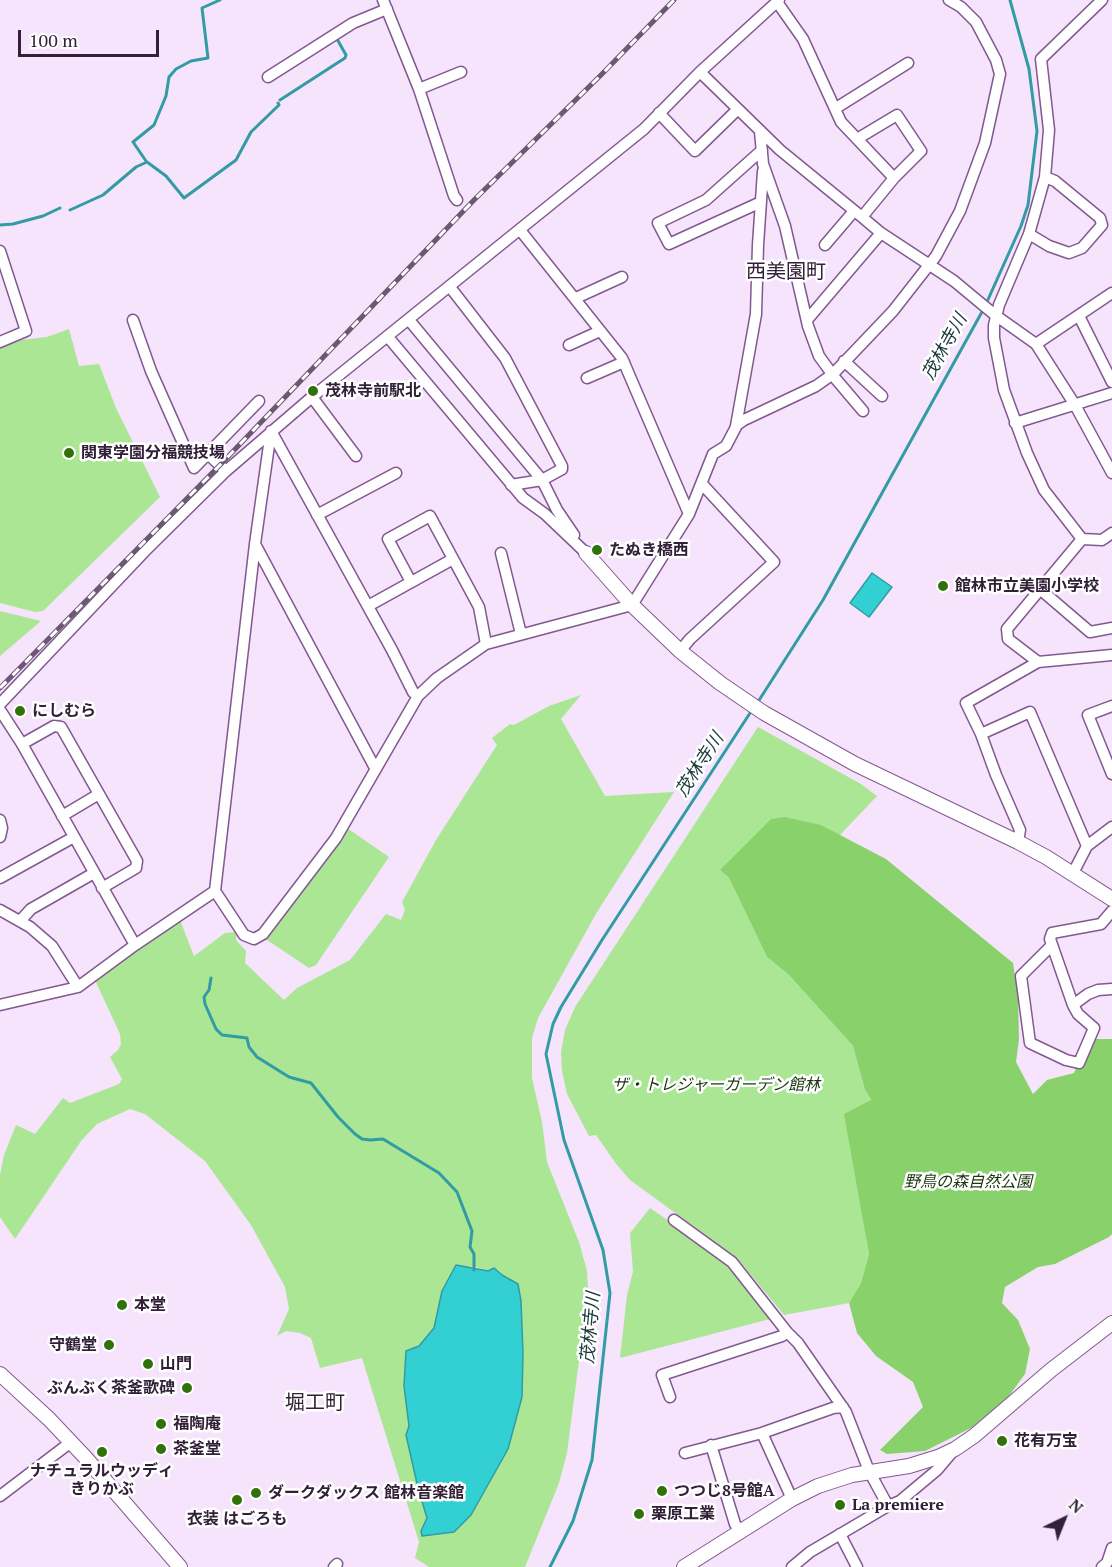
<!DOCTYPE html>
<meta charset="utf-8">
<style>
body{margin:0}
#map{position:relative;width:1112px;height:1567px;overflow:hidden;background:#f6e3fc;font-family:"PT Serif",serif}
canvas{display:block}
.north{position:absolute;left:1034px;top:1489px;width:60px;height:60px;-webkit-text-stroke:4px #fff;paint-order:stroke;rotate:43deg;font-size:16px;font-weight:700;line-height:24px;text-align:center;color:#322038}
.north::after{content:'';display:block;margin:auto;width:21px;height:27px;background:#322038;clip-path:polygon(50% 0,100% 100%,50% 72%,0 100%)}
.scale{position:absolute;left:18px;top:30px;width:141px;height:27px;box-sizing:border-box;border:3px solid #322038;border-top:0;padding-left:8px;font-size:18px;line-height:21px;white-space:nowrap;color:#322038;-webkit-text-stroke:4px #fff;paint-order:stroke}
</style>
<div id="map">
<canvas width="1112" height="1567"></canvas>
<div class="north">N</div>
<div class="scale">100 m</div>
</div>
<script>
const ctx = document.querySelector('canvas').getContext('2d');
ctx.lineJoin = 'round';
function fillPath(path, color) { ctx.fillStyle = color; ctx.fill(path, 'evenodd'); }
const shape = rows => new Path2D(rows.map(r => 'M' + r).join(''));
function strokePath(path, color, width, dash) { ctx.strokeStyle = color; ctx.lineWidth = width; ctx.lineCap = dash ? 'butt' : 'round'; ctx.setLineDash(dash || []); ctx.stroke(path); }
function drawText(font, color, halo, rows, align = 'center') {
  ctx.font = font + ' "PT Serif","Noto Sans JP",serif'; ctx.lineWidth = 5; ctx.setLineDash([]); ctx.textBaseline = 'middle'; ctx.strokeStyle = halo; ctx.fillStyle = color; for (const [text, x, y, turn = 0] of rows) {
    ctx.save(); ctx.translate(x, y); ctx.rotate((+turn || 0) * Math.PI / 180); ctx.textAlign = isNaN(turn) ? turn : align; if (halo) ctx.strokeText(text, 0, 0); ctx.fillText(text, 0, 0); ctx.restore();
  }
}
const green = shape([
 [69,329,79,366,99,364,116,408,160,497,43,611,35,612,0,603,0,348,21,340,47,337],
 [0,611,41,621,0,656],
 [581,695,561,719,605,796,674,792,597,912,538,1018,532,1038,532,1078,542,1122,547,1162,579,1242,587,1271,588,1291,567,1453,559,1483,525,1567,429,1567,415,1558,419,1542,362,1358,320,1368,311,1338,300,1333,286,1331,277,1336,289,1309,285,1287,251,1225,205,1161,145,1114,130,1109,97,1124,81,1141,15,1239,0,1217,0,1175,4,1155,16,1125,35,1134,63,1098,70,1103,119,1084,122,1079,110,1057,118,1050,121,1044,120,1034,95,980,180,920,194,956,225,933,237,932,236,940,246,951,245,963,284,1000,297,988,350,960,386,914,401,920,405,910,402,902,436,840,497,745,492,738,510,724,514,725,549,706],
 [472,1266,488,1271,494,1268,502,1275,518,1284,521,1301,523,1353,436,1534,423,1536,421,1531,427,1518,418,1488,406,1435,409,1426,404,1386,406,1351,419,1346,434,1328,442,1291],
 [758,727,861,784,877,796,839,836,821,825,720,870,729,878,767,957,789,975,853,1046,865,1090,871,1101,862,1212,869,1254,861,1283,849,1303,784,1315,737,1258,630,1180,617,1165,596,1135,589,1136,567,1094,562,1071,561,1052,565,1030,575,1007],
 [347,828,389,857,316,965,309,968,264,938],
 [650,1208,715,1253,729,1266,770,1319,620,1358,627,1295,633,1272,630,1233]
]);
const forest = shape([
 [785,817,821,825,886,859,1013,963,1018,996,1019,1039,1016,1062,1033,1094,1047,1080,1074,1073,1087,1039,1112,1039,1112,1234,1109,1237,1055,1264,1038,1267,1005,1287,1002,1303,1018,1320,1030,1349,1025,1374,1006,1400,971,1428,925,1451,887,1454,880,1450,923,1407,913,1382,876,1356,857,1333,849,1303,861,1283,869,1254,844,1114,871,1100,865,1090,853,1046,789,975,767,957,729,878,720,870,771,819]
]);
const water = shape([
 [872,573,892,587,869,617,850,603,872,573],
 [456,1265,488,1271,494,1268,502,1275,518,1284,521,1301,523,1353,522,1397,508,1449,471,1515,454,1532,422,1536,421,1531,427,1518,418,1488,406,1435,409,1426,404,1386,406,1351,419,1346,434,1328,442,1291,456,1265]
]);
const stream = shape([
 [280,100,345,58,346,55,337,39],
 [146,161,133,142,154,125,166,96,169,77,176,69,191,61,208,58,202,8,220,0],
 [70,210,103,195,136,167,147,162,166,176,184,198,236,160,251,132,279,105,278,103],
 [0,225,13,224,43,216,60,208],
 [986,304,1021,226,1028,205,1037,131,1029,69,1010,0],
 [756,705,823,600,983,310],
 [211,978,209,990,204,997,205,1004,216,1029,222,1035,247,1038,249,1047,257,1057,289,1077,311,1083,338,1117,355,1134,362,1139,370,1140,383,1139,439,1173,457,1192,472,1231,470,1247,474,1254,474,1270],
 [550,1567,573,1521,592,1460,610,1293,603,1250,564,1140,546,1054,553,1024,561,1007,602,940,752,710]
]);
const minor = shape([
 [383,0,419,89,454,196,457,200],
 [777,2,803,39,841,122,894,178],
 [700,72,780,150,862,217,881,233,954,281,995,315,1036,344,1075,405,1112,473],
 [268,77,353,23,387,9],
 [419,89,461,72],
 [836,108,908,63],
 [659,113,695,151,738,109],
 [760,131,763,164,785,226,808,326,819,356,835,378,863,411],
 [857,139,897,115,921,151,894,178,862,217],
 [761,202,669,244,658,223,706,200,762,150],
 [520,230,622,358,689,514],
 [1029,234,1049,246,1069,253,1082,248,1102,225,1100,218,1055,181,1045,177],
 [825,245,854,211],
 [0,251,26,331,0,342],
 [450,287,505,358,562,466,562,469,542,480,511,485],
 [576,298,622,277],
 [1079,316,1112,382],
 [133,320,151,371,194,468,259,401],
 [409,320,542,480,557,510,574,535],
 [807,320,881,233],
 [388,337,523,498,545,514,586,553],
 [1036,344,1112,293],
 [569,345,600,331],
 [844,361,882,396],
 [587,378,624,362],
 [312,397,356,456],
 [1015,423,1112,393],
 [736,426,756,314,758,245,763,171],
 [271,431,255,544,215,891,244,935,254,939,263,934,336,838,418,696,437,678,486,644,632,605,689,514,713,454,726,446,737,425,744,420,816,386,833,374,893,311,936,256,960,211,985,143,1000,74,996,60,976,22,961,7,949,0],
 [271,431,392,650,413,692,418,696],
 [208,454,226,471],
 [317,515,396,473],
 [1082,539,1044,490,1027,453,1004,390,994,338,994,325,999,305,1029,234,1045,177,1049,130,1041,59,1102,0],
 [1082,539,1007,629,1008,639,1038,662,1112,655],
 [1082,539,1102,540,1112,533],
 [255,544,375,768],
 [501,553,521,634],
 [411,582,388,539,430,516,479,607,486,644],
 [1041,590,1090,632,1112,628],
 [368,606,453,559],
 [680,651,690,639,774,562,702,484],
 [0,704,145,551,226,471,312,397,644,129,700,72,779,0],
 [1112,706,1088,715,1112,774],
 [0,710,22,744,135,945],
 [981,734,1030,712,1087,846],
 [22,744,54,726,61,727,137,861,136,868,102,888],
 [62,816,99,794],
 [0,820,2,828,0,837],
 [1018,842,1020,830,996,775,981,734,966,703,1038,662],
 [1073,873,1087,846,1112,827],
 [0,878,74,837],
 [0,910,30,927,52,946,78,987],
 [20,921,31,909,94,873],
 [1051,946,1021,976,1030,1043,1066,1060,1079,1063,1094,1028,1078,1014,1073,1005,1088,994,1098,990,1112,989],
 [0,1005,78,987,135,945,215,891],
 [1073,1005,1050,939,1052,933,1101,924,1112,911],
 [674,1220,732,1262,787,1332,798,1343,846,1412,869,1471,888,1506,810,1552,792,1567],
 [670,1397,662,1375,782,1336,787,1332],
 [762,1433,792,1499],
 [711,1445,735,1524,741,1532],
 [685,1453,762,1433,833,1408,843,1407],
 [0,1496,71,1442],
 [888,1506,900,1501,937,1470,953,1451],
 [840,1534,857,1567],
 [334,1567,337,1564],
 [1102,1567,1107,1563,1112,1548]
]);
const tertiary = shape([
 [586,553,632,605,680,651,720,683,764,713,855,764,1018,842,1046,857,1112,899],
 [0,1374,49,1419,85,1457,180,1567],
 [684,1567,792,1499,818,1486,852,1475,909,1466,938,1457,955,1449,974,1436,1051,1370,1112,1323]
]);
const rail = shape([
 [0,688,220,465,474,200,602,74,674,0]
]);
const markers = [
 [313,391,6,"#317109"],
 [69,453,6,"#317109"],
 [597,550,6,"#317109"],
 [943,586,6,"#317109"],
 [20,711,6,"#317109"],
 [122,1305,6,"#317109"],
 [109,1345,6,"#317109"],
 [148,1364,6,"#317109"],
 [187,1388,6,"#317109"],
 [161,1424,6,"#317109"],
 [1002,1441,6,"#317109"],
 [161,1449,6,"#317109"],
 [102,1452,6,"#317109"],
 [662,1491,6,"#317109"],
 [256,1493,6,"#317109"],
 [237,1500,6,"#317109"],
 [840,1505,6,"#317109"],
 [639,1514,6,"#317109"]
];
const poiNames = [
 ["茂林寺前駅北",325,391],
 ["関東学園分福競技場",81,453],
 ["たぬき橋西",609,550],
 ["館林市立美園小学校",955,586],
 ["にしむら",32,711],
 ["本堂",134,1305],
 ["守鶴堂",97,1345,"right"],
 ["山門",160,1364],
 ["ぶんぶく茶釜歌碑",175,1388,"right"],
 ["福陶庵",173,1424],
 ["花有万宝",1014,1441],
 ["茶釜堂",173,1449],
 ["ナチュラルウッディ",102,1471,"center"],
 ["きりかぶ",102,1489,"center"],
 ["つつじ8号館A",674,1491],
 ["ダークダックス 館林音楽館",268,1493],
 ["La premiere",852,1505],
 ["栗原工業",651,1514],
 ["衣装 はごろも",237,1519,"center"]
];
const parkNames = [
 ["ザ・トレジャーガーデン館林",716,1085],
 ["野鳥の森自然公園",968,1182]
];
const waterNames = [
 ["茂林寺川",945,347,-61],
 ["茂林寺川",700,765,-57],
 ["茂林寺川",591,1328,-85]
];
const quarterNames = [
 ["西美園町",786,272],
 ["堀工町",315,1403]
];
fillPath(green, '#abe695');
fillPath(forest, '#89d26b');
fillPath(water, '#32d0d3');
strokePath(water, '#329ba4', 1.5);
strokePath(stream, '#329ba4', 3);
strokePath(minor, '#825891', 13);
strokePath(tertiary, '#825891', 16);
strokePath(minor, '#fff', 10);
strokePath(tertiary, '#fff', 14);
strokePath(rail, '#6b5971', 5);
strokePath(rail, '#fff', 3, [9]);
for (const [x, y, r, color] of markers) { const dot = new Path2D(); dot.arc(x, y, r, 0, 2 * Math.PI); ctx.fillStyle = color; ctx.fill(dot); strokePath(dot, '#fff', 2); }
drawText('bold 16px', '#322038', '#fff', poiNames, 'left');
drawText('italic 16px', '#1b370e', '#fff', parkNames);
drawText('italic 18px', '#1b3a3b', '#fff', waterNames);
drawText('20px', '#322038', '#fff', quarterNames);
</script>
